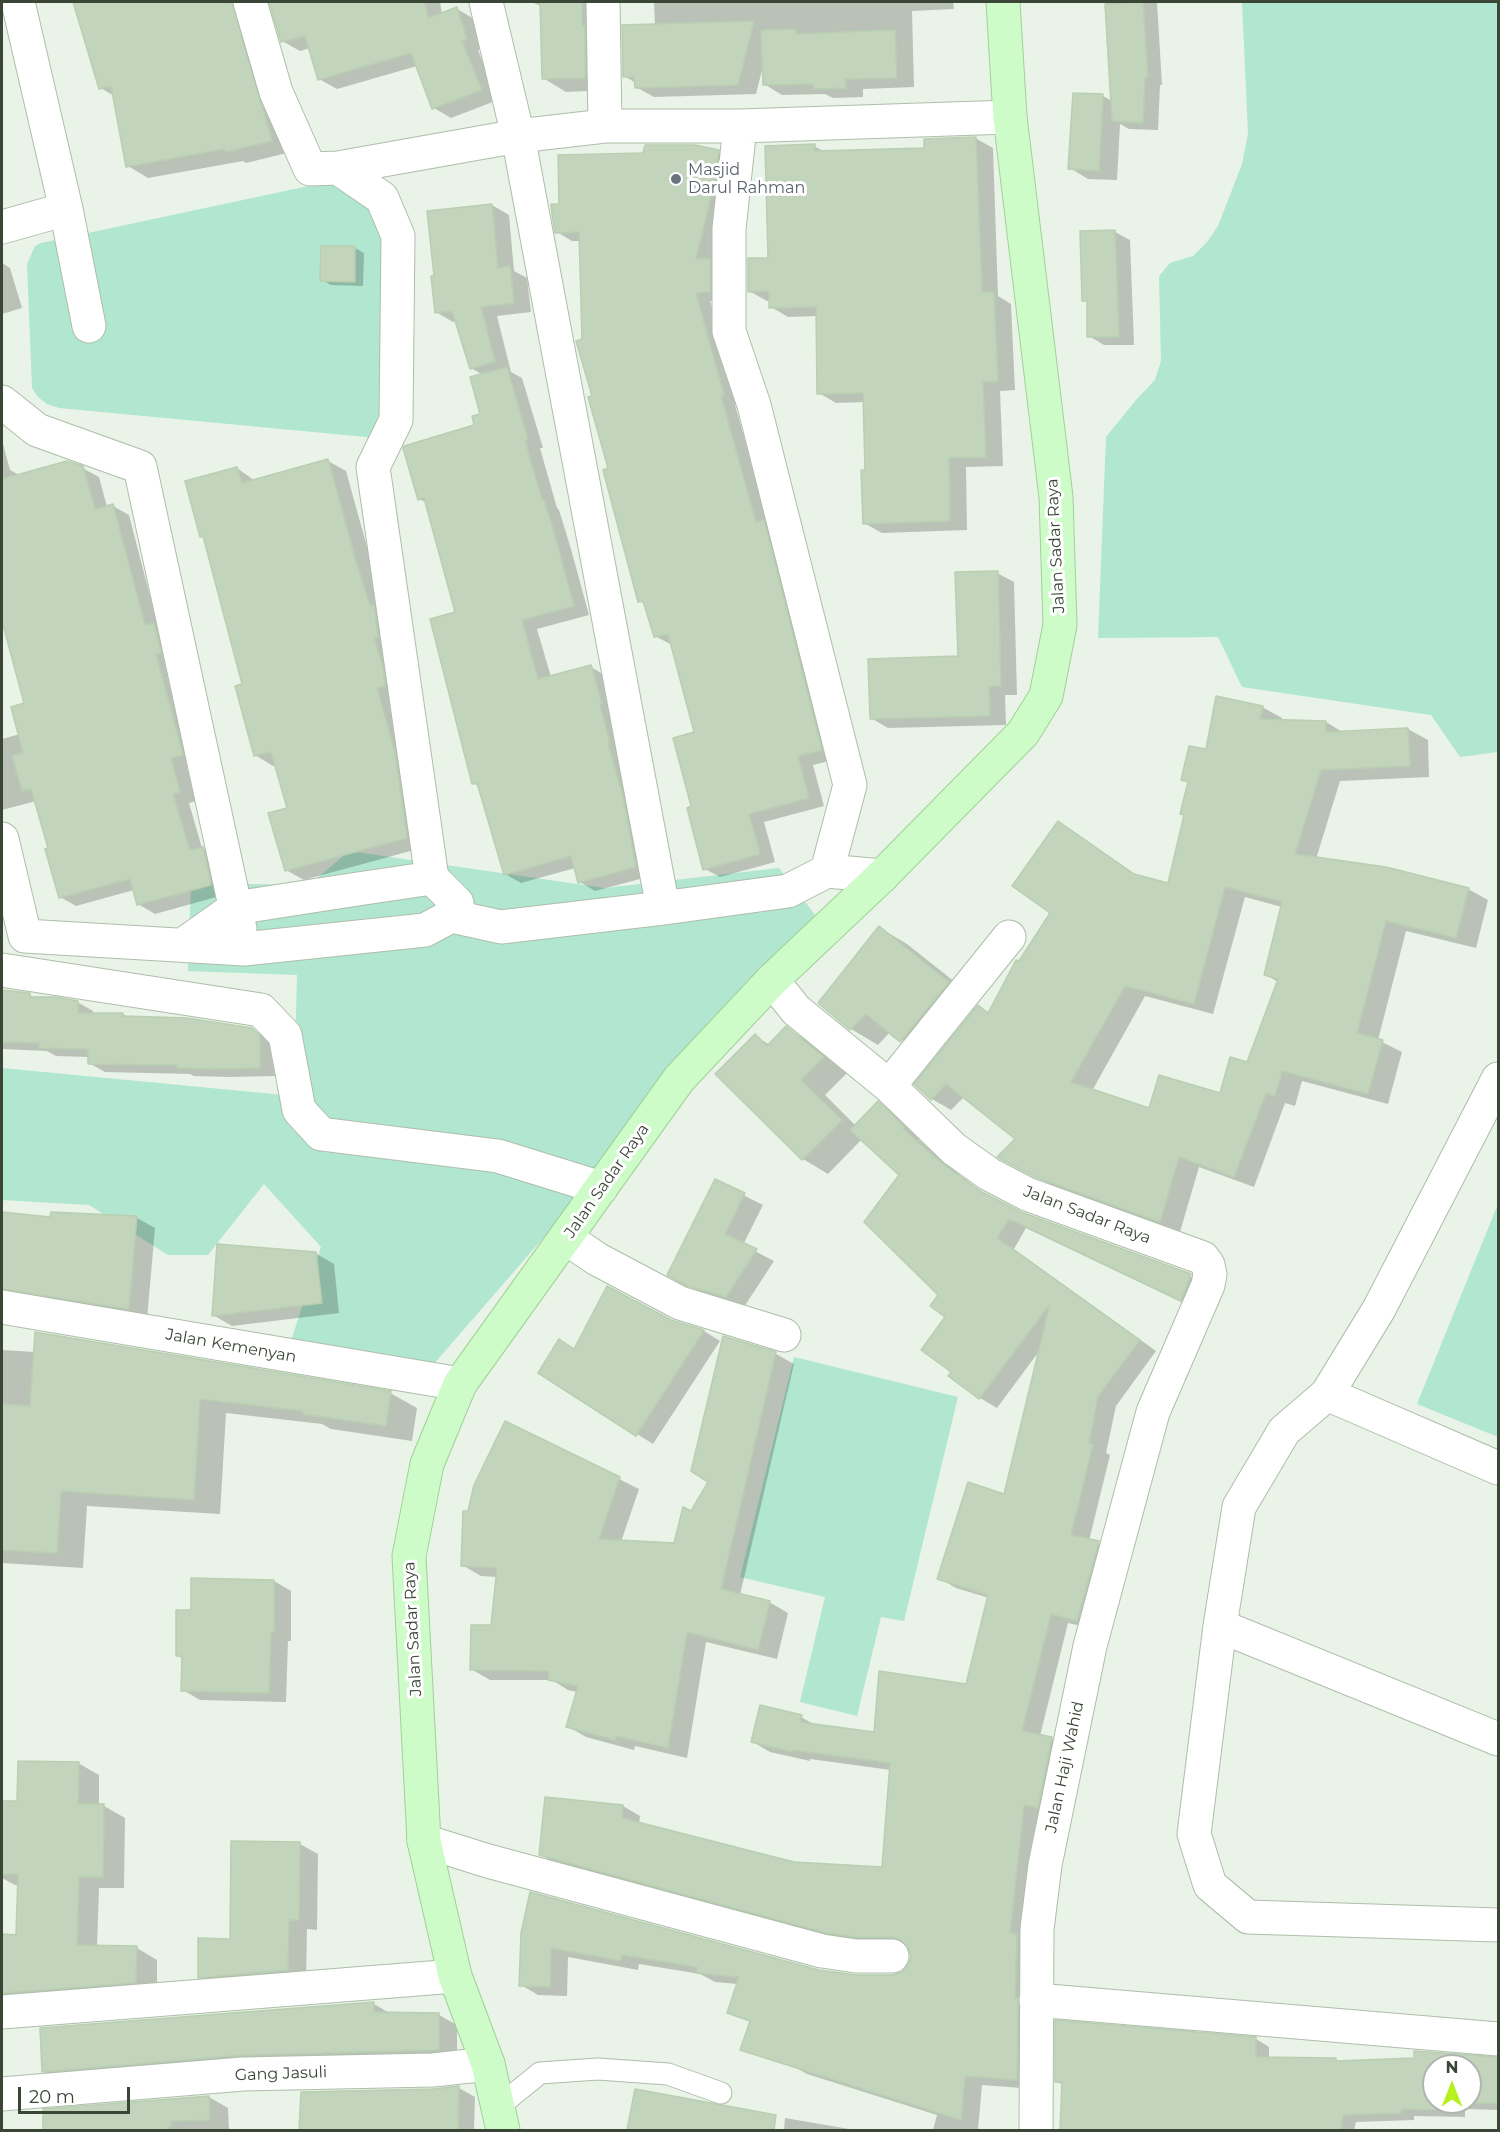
<!DOCTYPE html>
<style>
body{margin:0}
#map{position:relative;width:1500px;height:2132px;overflow:hidden;background:#e9f3e7;font-family:Montserrat,sans-serif}
canvas{display:block}
.frame{position:absolute;inset:0;border:3px solid #3a4636;pointer-events:none}
.north{position:absolute;left:1422px;top:2054px;width:60px;height:60px;box-sizing:border-box;background:#fff;border:2px solid #b0b5af;border-radius:50%;rotate:0deg;font-size:16px;font-weight:700;line-height:24px;text-align:center;color:#3a4636}
.north::after{content:'';display:block;margin:auto;width:21px;height:27px;background:#b6f120;clip-path:polygon(50% 0,100% 100%,50% 72%,0 100%)}
.scale{position:absolute;left:18px;top:2087px;width:112px;height:27px;box-sizing:border-box;border:3px solid #3a4636;border-top:0;padding-left:8px;font-size:18px;line-height:21px;white-space:nowrap;color:#3a4636;-webkit-text-stroke:4px #fff;paint-order:stroke}
</style>
<div id="map">
<canvas width="1500" height="2132"></canvas>
<div class="frame"></div>
<div class="north">N</div>
<div class="scale">20 m</div>
</div>
<script>
const ctx = document.querySelector('canvas').getContext('2d');
ctx.lineJoin = 'round';
function fillPath(path, color) { ctx.fillStyle = color; ctx.fill(path, 'evenodd'); }
const shape = rows => new Path2D(rows.map(r => 'M' + r).join(''));
function strokePath(path, color, width, dash) { ctx.strokeStyle = color; ctx.lineWidth = width; ctx.lineCap = dash ? 'butt' : 'round'; ctx.setLineDash(dash || []); ctx.stroke(path); }
function drawText(font, color, halo, rows, align = 'center') {
  ctx.font = font + ' Montserrat,sans-serif'; ctx.lineWidth = 6; ctx.setLineDash([]); ctx.textBaseline = 'middle'; ctx.strokeStyle = halo; ctx.fillStyle = color; for (const [text, x, y, turn = 0] of rows) {
    ctx.save(); ctx.translate(x, y); ctx.rotate((+turn || 0) * Math.PI / 180); ctx.textAlign = isNaN(turn) ? turn : align; if (halo) ctx.strokeText(text, 0, 0); ctx.fillText(text, 0, 0); ctx.restore();
  }
}
const green = shape([
 [1242,2,1498,2,1498,752,1460,757,1431,715,1242,687,1218,637,1098,638,1106,437,1136,400,1155,380,1161,361,1159,276,1170,263,1193,256,1207,242,1218,226,1242,164,1248,134],
 [346,178,382,180,387,420,377,438,59,408,47,404,38,397,32,388,27,264,35,246,41,243],
 [349,851,605,888,779,868,819,920,413,1388,285,1360,321,1247,264,1184,208,1255,168,1255,89,1205,2,1200,2,1068,294,1096,297,975,188,971,191,883,309,885],
 [1498,1204,1498,1437,1417,1404],
 [794,1357,958,1397,904,1621,881,1617,857,1716,800,1702,825,1597,740,1577]
]);
const shadow = shape([
 [74,2,241,2,291,152,246,163,243,161,148,178,128,166,114,96,101,88],
 [289,2,440,2,442,14,457,9,474,19,484,49,478,50,498,100,451,118,434,108,417,66,337,89,319,79,310,48,300,51,282,41,272,6],
 [531,2,614,2,608,90,566,92,543,78,541,6],
 [654,2,953,2,954,9,912,11,914,87,863,89,863,97,833,98,825,94,782,95,764,84,763,66,756,94,654,97,636,87,636,83,624,76,655,26],
 [1106,2,1157,2,1162,85,1160,85,1158,130,1129,129,1120,124,1117,180,1088,179,1070,168,1074,95,1103,96,1112,101],
 [975,138,993,148,998,296,1011,304,1015,390,1000,391,1003,466,966,467,967,530,882,533,864,523,866,471,865,402,836,403,819,393,817,316,788,317,771,307,770,301,767,301,749,291,769,259,814,146,825,152,926,149],
 [718,152,733,161,725,300,710,301,739,404,735,405,837,759,813,765,824,806,764,822,775,862,720,877,705,869,693,807,696,733,672,645,655,636,646,605,640,601,594,397,583,341,581,241,572,241,557,232,561,206],
 [492,205,509,215,514,271,527,278,531,312,497,316,511,372,522,378,543,448,540,448,557,508,559,510,571,549,589,615,537,629,551,677,591,667,606,676,651,876,595,891,580,882,575,868,521,883,505,874,479,787,474,783,457,613,427,503,419,499,476,426,482,415,483,375,471,368,457,321,453,322,436,312,435,277],
 [1115,232,1130,240,1134,345,1104,345,1089,336,1089,303,1084,300],
 [355,248,364,253,363,286,331,285,322,280],
 [2,263,10,268,22,308,2,314],
 [2,440,10,470,19,475,82,468,99,477,107,507,113,506,129,515,158,627,199,764,187,767,196,801,189,803,202,848,219,857,227,894,155,914,138,904,134,890,76,906,60,897,50,849,36,801,2,810,2,739,20,734,26,704,2,609],
 [328,461,346,471,374,572,425,847,304,880,286,870,289,809,277,765,273,766,255,755,244,685,205,538,201,536,237,468,255,481],
 [997,573,1014,582,1017,695,1005,695,1006,725,888,728,871,718,960,658],
 [1262,707,1282,718,1282,721,1326,722,1344,733,1408,729,1428,740,1429,777,1340,781,1316,859,1468,889,1488,900,1476,948,1406,931,1378,1040,1402,1052,1388,1104,1302,1081,1295,1106,1285,1103,1254,1187,1199,1167,1180,1232,1056,1187,1020,1169,1017,1139,964,1097,951,1110,932,1099,978,1007,989,1013,1052,913,1059,823,1078,835,1139,877,1169,885,1186,816,1190,783,1183,779,1207,751],
 [1245,897,1282,907,1266,975,1278,982,1248,1064,1221,1095,1150,1110,1092,1091,1145,996,1213,1014],
 [880,928,907,944,975,998,928,1057,890,1032,878,1045,851,1029,820,1003],
 [2,992,30,995,37,999,77,1002,93,1011,93,1014,123,1014,129,1018,251,1029,268,1038,275,1046,275,1076,229,1077,194,1076,190,1074,105,1072,89,1063,89,1057,56,1056,47,1051,2,1049],
 [786,1028,812,1043,848,1072,825,1095,856,1126,878,1103,895,1113,921,1138,919,1140,961,1176,992,1199,1020,1213,1190,1276,1208,1286,1198,1310,1026,1228,1014,1249,1156,1351,1116,1406,1106,1453,1110,1455,1089,1541,1098,1543,1116,1552,1095,1629,1068,1623,1040,1736,1052,1739,1069,1749,1034,2089,982,2085,978,2130,933,2130,937,2115,807,2074,789,2064,737,1984,715,1982,700,1974,639,1964,638,1970,568,1957,567,1996,538,1995,521,1985,522,1933,856,1976,892,1976,903,1973,910,1966,912,1955,910,1946,876,1946,845,1942,558,1865,541,1855,623,1806,640,1816,639,1824,794,1864,884,1869,891,1770,810,1759,810,1761,770,1752,753,1742,801,1717,817,1726,876,1734,967,1685,989,1598,956,1588,939,1578,1005,1496,1040,1350,997,1408,980,1398,950,1376,953,1372,947,1316,901,1175,862,1139,828,1174,803,1159,755,1036,770,1045],
 [715,1181,763,1205,743,1245,774,1261,744,1307,707,1295,687,1285],
 [2,1214,52,1219,137,1218,155,1228,147,1319,57,1304,39,1293,40,1281,2,1278],
 [315,1253,334,1264,339,1313,232,1326,213,1315],
 [671,1321,704,1331,720,1341,653,1444,637,1434,575,1350],
 [2,1350,35,1352,390,1393,417,1408,412,1441,331,1429,322,1424,226,1413,220,1514,87,1506,83,1568,2,1563],
 [776,1354,794,1364,740,1595,769,1602,788,1613,777,1659,706,1642,687,1758,635,1746,634,1750,586,1737,567,1726,577,1692,568,1690,552,1680,490,1680,471,1669,492,1626,497,1577,481,1576,462,1565,469,1513,506,1423,639,1489,621,1542,675,1544],
 [274,1581,291,1591,291,1641,288,1641,286,1702,200,1700,183,1690,183,1659,177,1655,193,1612],
 [78,1763,99,1775,99,1806,104,1806,125,1818,124,1888,99,1888,97,1947,137,1948,157,1960,157,1994,2,2014,2,1936,18,1936,19,1885,15,1885,2,1878,2,1802,19,1803],
 [300,1844,318,1854,317,1930,307,1929,306,1980,217,1987,199,1977,231,1940],
 [374,2004,391,2014,439,2015,457,2025,457,2060,61,2082,43,2071],
 [1256,2039,1269,2047,1269,2059,1336,2060,1340,2062,1498,2059,1498,2110,1465,2109,1465,2117,1414,2116,1414,2120,1356,2122,1354,2130,1061,2130,1063,2085,1056,2081],
 [1434,2066,1470,2066,1470,2102,1434,2102],
 [459,2088,475,2097,474,2130,301,2130,303,2093,433,2090],
 [636,2091,753,2119,751,2130,628,2130],
 [209,2097,228,2108,229,2130,45,2130,44,2111],
 [785,2118,855,2130,784,2130]
]);
const building = shape([
 [73,2,232,2,272,141,225,152,224,149,126,167,111,86,99,89,73,2],
 [269,2,425,2,428,18,457,7,467,39,462,41,482,90,432,109,411,53,318,80,305,36,281,42,269,2],
 [540,2,582,2,582,26,585,26,585,78,542,79,540,2],
 [1143,2,1148,77,1145,77,1143,123,1112,121,1105,4,1143,2],
 [754,21,738,85,635,88,634,77,623,77,622,25,754,21],
 [796,29,796,34,895,30,897,78,845,79,846,88,814,89,813,84,763,85,761,30,796,29],
 [1073,93,1103,94,1099,171,1068,169,1073,93],
 [976,137,982,292,994,292,996,337,998,381,983,382,986,457,949,458,950,521,863,524,861,470,865,470,863,393,817,394,816,307,769,308,769,291,748,292,748,258,768,258,765,146,815,144,815,151,924,148,924,139,976,137],
 [645,145,695,145,719,150,715,179,696,259,710,259,710,292,696,293,724,395,721,396,756,522,764,520,822,750,798,756,809,798,749,814,760,854,703,870,687,808,691,806,673,738,694,732,668,634,654,637,643,601,638,602,603,470,608,468,588,397,592,396,576,341,582,339,579,232,555,233,552,214,551,204,559,204,558,155,643,153,645,145],
 [492,204,498,268,510,266,514,303,481,307,495,362,470,369,452,311,435,313,431,276,434,276,427,211,492,204],
 [1115,230,1119,337,1087,337,1087,301,1082,301,1080,231,1115,230],
 [321,246,355,246,355,282,320,281,321,246],
 [507,367,528,439,525,440,542,500,544,499,556,539,574,606,522,620,538,679,591,665,602,704,600,705,610,743,608,743,623,797,636,867,578,883,571,856,504,875,477,783,472,784,430,619,455,612,424,498,418,500,403,448,404,446,474,425,472,416,480,414,470,377,507,367],
 [328,459,356,561,370,606,374,605,378,637,374,638,383,667,385,686,377,688,395,753,407,838,285,871,268,813,287,808,271,752,254,756,235,686,242,684,203,536,200,537,185,481,237,467,242,483,328,459],
 [67,461,83,466,95,509,113,504,145,625,154,623,161,653,156,654,183,755,171,758,180,792,173,794,190,850,203,847,211,885,137,905,130,879,59,898,45,849,48,848,31,789,22,791,12,756,23,753,11,707,24,703,2,621,2,479,67,461],
 [998,571,1001,686,989,686,990,716,870,719,868,659,958,656,955,572,998,571],
 [1216,696,1263,706,1260,719,1326,721,1326,732,1408,728,1410,766,1321,770,1295,854,1386,867,1469,888,1456,938,1386,921,1357,1033,1383,1040,1368,1094,1282,1071,1275,1096,1266,1093,1234,1177,1179,1157,1160,1222,1035,1177,999,1158,997,1157,1015,1139,946,1084,931,1100,914,1084,978,1005,988,1013,1016,960,1019,961,1050,913,1012,886,1058,821,1134,874,1168,883,1184,815,1180,814,1188,782,1181,780,1189,746,1206,749,1216,696],
 [1225,887,1282,902,1264,975,1278,979,1247,1062,1230,1057,1220,1093,1159,1075,1149,1108,1071,1082,1125,986,1194,1004,1225,887],
 [879,926,949,982,900,1042,866,1014,850,1030,818,1003,879,926],
 [2,990,30,993,30,997,55,997,78,1001,78,1013,123,1013,123,1016,187,1018,252,1028,260,1036,260,1068,213,1069,177,1068,177,1065,88,1064,88,1049,39,1048,39,1043,2,1042,2,990],
 [786,1026,824,1057,801,1080,842,1120,802,1160,715,1074,755,1034,767,1046,786,1026],
 [878,1101,905,1127,903,1129,943,1164,980,1191,1021,1212,1191,1274,1181,1301,1009,1219,997,1238,1140,1340,1098,1396,1089,1443,1093,1444,1071,1535,1099,1541,1077,1621,1051,1614,1022,1731,1052,1737,1038,1808,1024,1805,1010,1933,1017,1934,1015,1998,1018,1998,1018,2002,1017,2080,965,2076,961,2120,740,2050,750,2021,727,2013,739,1977,696,1973,697,1967,622,1955,621,1961,551,1948,550,1987,519,1986,521,1933,530,1892,819,1970,856,1975,892,1975,902,1972,908,1965,911,1957,908,1947,901,1940,892,1937,857,1937,826,1933,539,1855,545,1797,623,1805,622,1818,794,1862,882,1867,890,1763,793,1750,792,1752,751,1742,760,1705,802,1715,800,1722,874,1732,879,1671,966,1684,988,1595,937,1579,968,1482,1004,1494,1050,1304,979,1399,948,1376,951,1372,921,1350,945,1317,930,1306,938,1295,864,1222,899,1175,850,1130,878,1101],
 [715,1179,745,1193,725,1234,757,1249,726,1297,687,1286,667,1275,715,1179],
 [2,1212,50,1217,51,1212,137,1216,129,1309,2,1289,2,1212],
 [217,1244,316,1252,322,1303,212,1316,217,1244],
 [607,1286,671,1320,704,1330,636,1436,538,1373,559,1339,574,1349,607,1286],
 [35,1332,391,1391,386,1426,303,1414,303,1411,200,1399,194,1500,61,1491,57,1553,2,1550,2,1404,30,1406,35,1332],
 [723,1336,776,1352,721,1589,770,1601,758,1650,687,1632,668,1748,616,1736,615,1740,566,1727,578,1686,548,1680,549,1671,470,1670,471,1625,491,1625,497,1568,461,1566,463,1511,468,1511,474,1485,505,1421,620,1477,599,1539,674,1543,683,1507,691,1511,708,1482,691,1471,723,1336],
 [191,1578,274,1580,274,1632,271,1632,269,1693,181,1691,182,1656,176,1656,176,1610,191,1610,191,1578],
 [18,1761,79,1762,78,1804,104,1804,103,1877,79,1877,77,1945,137,1946,136,1983,2,1993,2,1934,16,1935,18,1874,2,1874,2,1801,17,1801,18,1761],
 [231,1841,300,1842,299,1920,289,1920,288,1970,198,1978,198,1938,230,1939,231,1841],
 [374,2002,374,2012,439,2013,439,2050,243,2055,42,2072,40,2028,374,2002],
 [1055,2020,1256,2037,1256,2057,1336,2058,1336,2061,1414,2058,1414,2051,1498,2057,1498,2103,1452,2103,1452,2110,1401,2109,1401,2113,1343,2115,1341,2130,1060,2130,1062,2082,1055,2082,1055,2020],
 [1434,2066,1470,2066,1470,2102,1434,2102,1434,2066],
 [459,2086,458,2130,299,2130,301,2092,433,2089,459,2086],
 [635,2089,776,2115,774,2130,627,2130,635,2089],
 [209,2096,210,2120,171,2121,171,2126,168,2126,168,2130,43,2130,43,2109,209,2096]
]);
const lane = shape([
 [498,2107,540,2073,598,2069,668,2074,721,2093]
]);
const street = shape([
 [18,2,66,209,89,326],
 [250,2,276,92,310,169,338,168,518,136,605,126,740,126,1010,117],
 [486,2,518,136,663,908],
 [603,2,605,126],
 [338,168,382,198,398,236,396,420,373,467,432,878],
 [2,227,66,209],
 [2,402,37,430,140,467,240,929],
 [2,839,25,936,244,949,425,930,451,916,457,903,432,878,351,890,235,908,184,944],
 [827,871,882,876],
 [451,916,501,927,663,908,788,891,827,871,850,785,754,405,729,331,729,229,740,126],
 [2,970,261,1010,285,1035,299,1110,321,1134,498,1156,601,1188],
 [772,980,796,1010,889,1086,954,1149,989,1174,1027,1194,1203,1258,1208,1265,1210,1274,1208,1285,1153,1412,1090,1646,1045,1865,1037,1929,1036,2130],
 [1498,1079,1379,1309,1327,1394,1284,1431,1239,1507,1220,1626,1194,1834,1210,1885,1248,1917,1498,1925],
 [889,1086,1009,937],
 [566,1238,597,1259,680,1303,784,1335],
 [2,1307,460,1384],
 [1327,1394,1498,1468],
 [1220,1626,1498,1739],
 [424,1841,488,1861,822,1951,856,1956,892,1956],
 [1036,2000,1498,2039],
 [2,2012,455,1976],
 [2,2094,243,2074,433,2070,488,2064]
]);
const secondary = shape([
 [503,2130,488,2064,455,1976,424,1841,409,1556,427,1464,460,1384,679,1079,772,980,882,876,1023,733,1046,696,1060,625,1056,497,1010,117,1003,2]
]);
const markers = [
 [676,179,6,"#6b7280"]
];
const worshipNames = [
 ["Masjid",688,170],
 ["Darul Rahman",688,188]
];
const streetNames = [
 ["Jalan Sadar Raya",1056,546,-93],
 ["Jalan Sadar Raya",607,1181,-55],
 ["Jalan Sadar Raya",1087,1215,21],
 ["Jalan Kemenyan",231,1346,10],
 ["Jalan Sadar Raya",413,1629,-93],
 ["Jalan Haji Wahid",1065,1767,-78],
 ["Gang Jasuli",281,2074,-2]
];
fillPath(green, '#b1e6d0');
fillPath(shadow, '#0003');
fillPath(building, '#c3d4bd');
strokePath(building, '#b8cfb1', 1.5);
strokePath(lane, '#aebeaa', 23);
strokePath(street, '#aebeaa', 35);
strokePath(secondary, '#a0d198', 35);
strokePath(lane, '#fff', 21);
strokePath(street, '#fff', 33);
strokePath(secondary, '#cdfcc8', 33);
for (const [x, y, r, color] of markers) { const dot = new Path2D(); dot.arc(x, y, r, 0, 2 * Math.PI); ctx.fillStyle = color; ctx.fill(dot); strokePath(dot, '#fff', 2); }
drawText('16px', '#5b616d', '#fff', worshipNames, 'left');
drawText('16px', '#3a4636', '#fff', streetNames);
</script>
